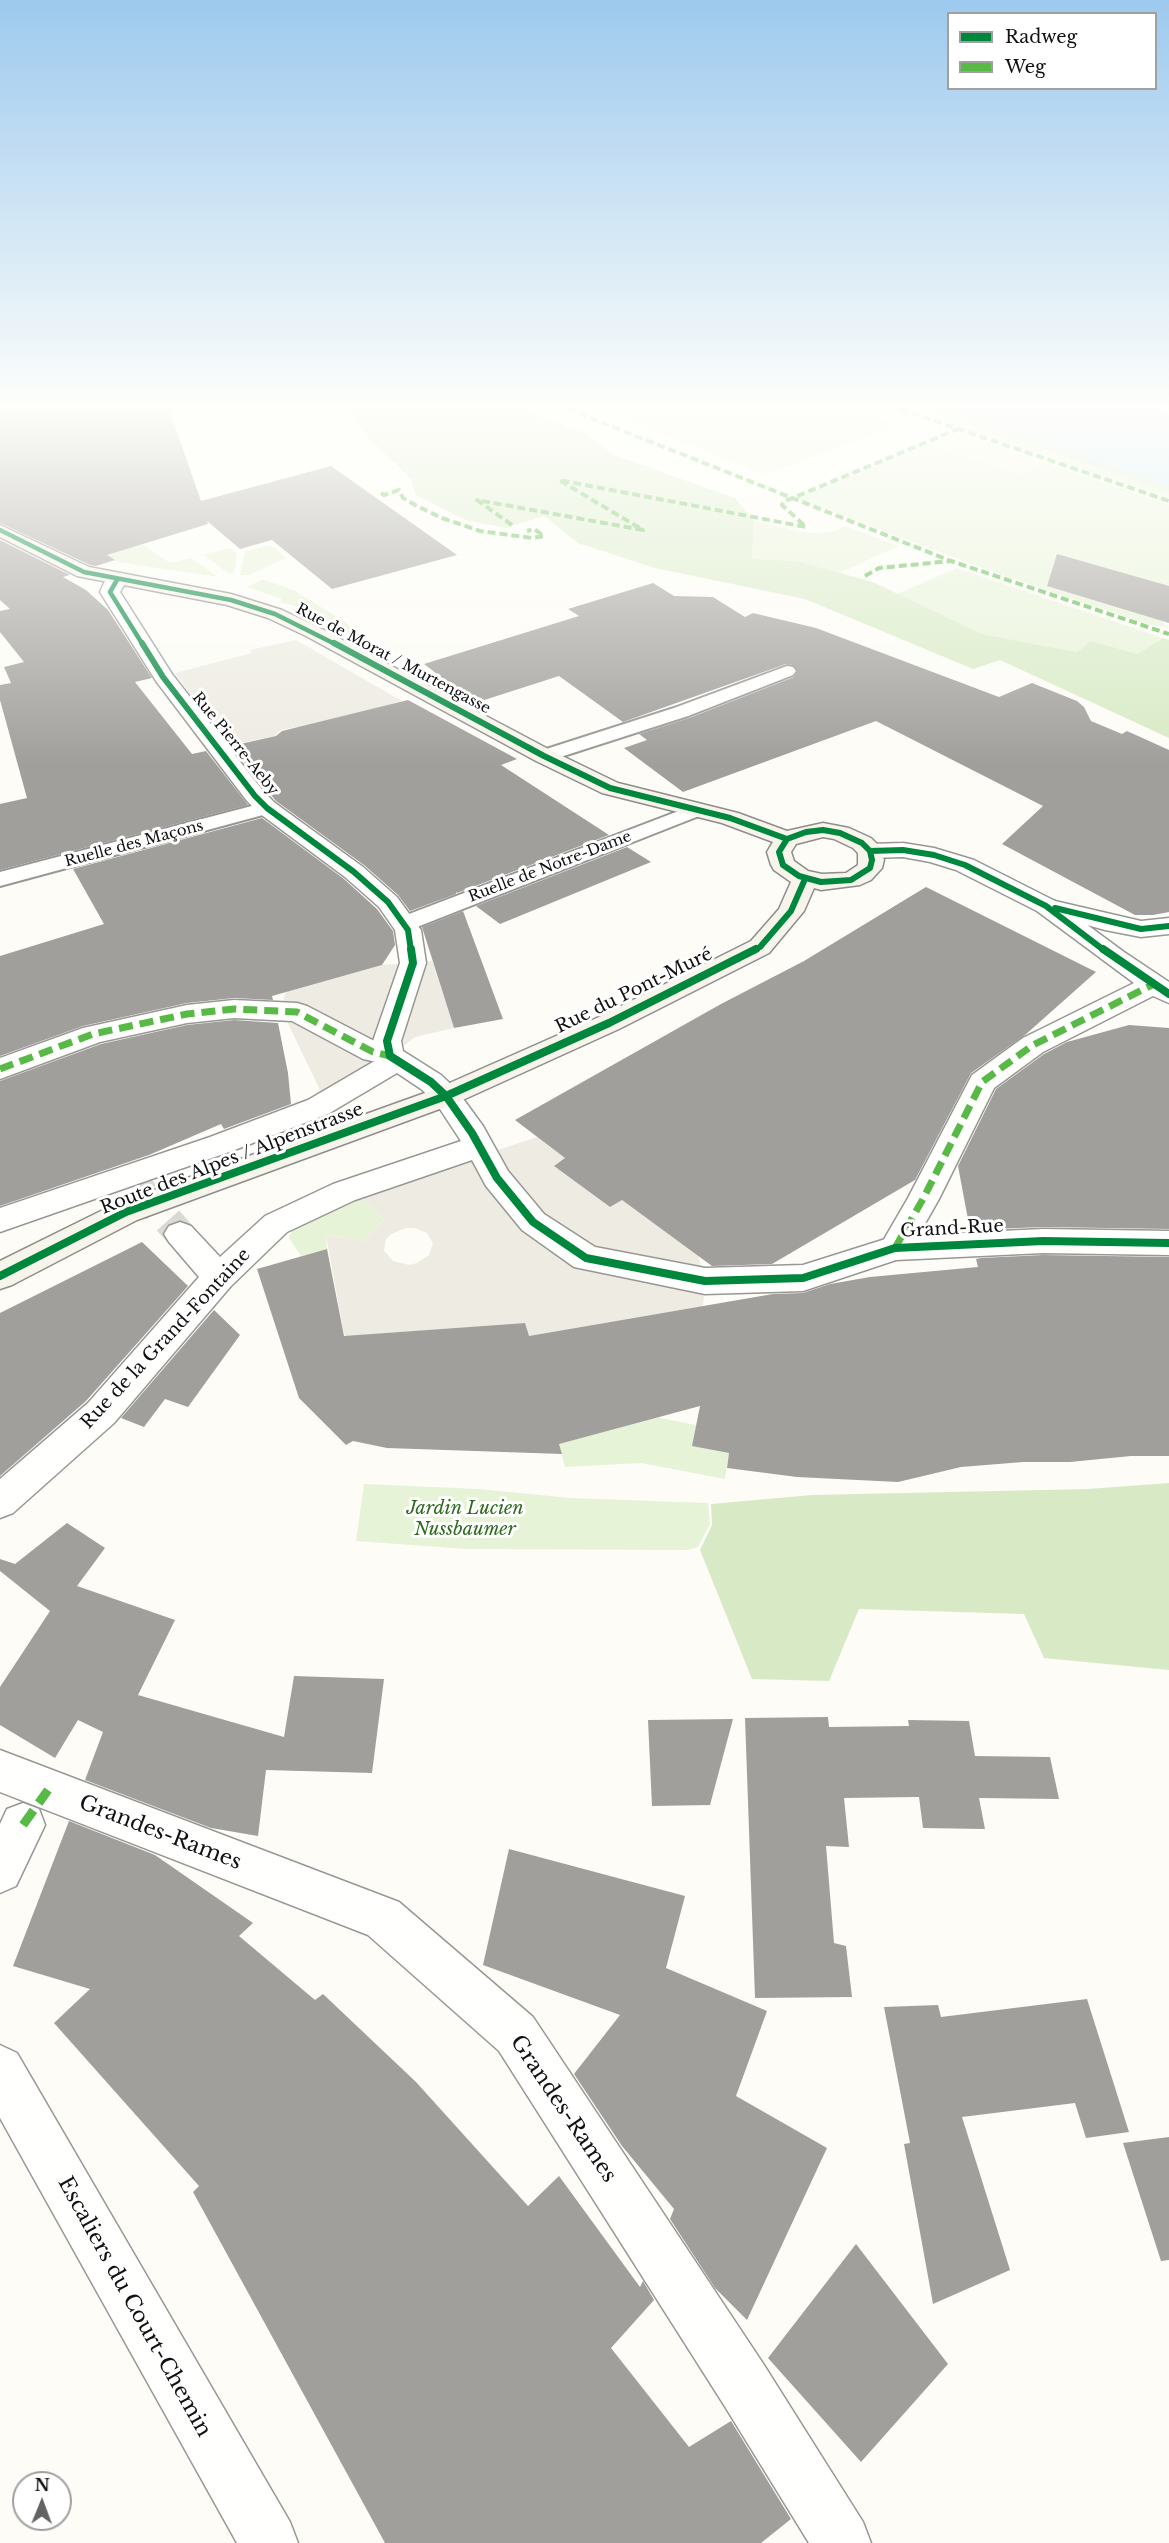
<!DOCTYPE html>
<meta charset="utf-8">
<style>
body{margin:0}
#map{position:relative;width:1169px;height:2543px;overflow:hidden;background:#fdfcf7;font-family:"Libre Baskerville",serif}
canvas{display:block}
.legend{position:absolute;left:947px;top:12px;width:210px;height:78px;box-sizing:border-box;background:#fff;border:2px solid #a0a0a0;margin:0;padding:8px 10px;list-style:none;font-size:18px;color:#111}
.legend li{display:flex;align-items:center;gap:12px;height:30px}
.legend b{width:30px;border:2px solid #a0a0a0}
.north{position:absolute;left:12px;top:2471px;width:60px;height:60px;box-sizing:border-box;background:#fff;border:2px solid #a0a0a0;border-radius:50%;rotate:1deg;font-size:16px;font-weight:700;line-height:24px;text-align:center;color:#111}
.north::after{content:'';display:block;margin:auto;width:21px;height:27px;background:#646362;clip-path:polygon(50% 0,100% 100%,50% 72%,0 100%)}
</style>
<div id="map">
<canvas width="1169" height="2543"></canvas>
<ul class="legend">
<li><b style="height:8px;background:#00873e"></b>Radweg</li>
<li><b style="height:8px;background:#58b947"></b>Weg</li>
</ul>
<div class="north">N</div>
</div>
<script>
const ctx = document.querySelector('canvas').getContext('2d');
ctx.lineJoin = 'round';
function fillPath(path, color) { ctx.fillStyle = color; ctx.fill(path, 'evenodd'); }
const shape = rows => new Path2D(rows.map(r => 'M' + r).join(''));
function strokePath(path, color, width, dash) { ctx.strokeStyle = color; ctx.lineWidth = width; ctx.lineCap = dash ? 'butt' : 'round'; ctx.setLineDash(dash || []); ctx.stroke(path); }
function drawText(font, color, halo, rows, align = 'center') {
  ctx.font = font + ' "Libre Baskerville",serif'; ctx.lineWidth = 6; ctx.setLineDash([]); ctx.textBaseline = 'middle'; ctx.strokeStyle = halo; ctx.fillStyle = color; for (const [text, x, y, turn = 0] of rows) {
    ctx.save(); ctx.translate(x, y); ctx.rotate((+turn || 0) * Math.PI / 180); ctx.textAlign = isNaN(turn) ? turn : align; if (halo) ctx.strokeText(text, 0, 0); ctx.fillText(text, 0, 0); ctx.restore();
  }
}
const farmland = shape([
 [957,432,1046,463,1021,474,926,445]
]);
const green = shape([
 [906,409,923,409,1169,492,1169,498],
 [926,445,1021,474,1046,463,1169,505,1169,611,1160,620,1163,621,1165,627,1150,625,998,574,796,498],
 [754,521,809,533,832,532,845,526,899,546,839,573,796,561,752,559],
 [142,544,170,563,191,558,218,577,118,562,107,555],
 [271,545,286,558,249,575,240,575,245,551],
 [229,548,237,553,234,573,229,574,204,555],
 [957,568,1163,638,1137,654,1091,642,1077,652,982,634,897,594],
 [263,579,295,591,339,618,372,643,370,645,295,606,280,602,282,599,247,587],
 [360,1196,384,1220,363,1241,326,1235,327,1249,301,1256,289,1238,293,1227],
 [645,1415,696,1425,693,1446,729,1453,725,1479,641,1463,565,1467,559,1444],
 [364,1484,479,1489,571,1498,708,1503,710,1524,698,1547,688,1550,467,1549,356,1541]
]);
const forest = shape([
 [345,409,525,409,588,435,614,455,735,498,754,521,752,559,796,561,873,582,982,634,1077,652,1091,641,1137,654,1163,638,1169,640,1169,738,1000,660,973,669,805,599,655,568,578,543,544,516,506,528,465,520,416,495,411,479,369,438],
 [923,409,942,409,1068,451,1169,486,1169,492],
 [1169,1483,1169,1670,1044,1658,1024,1614,859,1609,829,1681,752,1679,700,1550,712,1525,711,1504,812,1495,1088,1489]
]);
const pitch = shape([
 [598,409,855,409,899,424,765,475]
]);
const plaza = shape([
 [296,640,402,701,307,729,296,727,281,730,275,736,227,746,175,673,252,653,250,650],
 [432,961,454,1028,415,1037,390,1056,321,1092,281,1009,286,992,382,965],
 [537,1137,565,1158,554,1166,610,1207,622,1200,698,1255,705,1281,703,1306,529,1336,524,1323,376,1334,350,1344,344,1334,326,1235,363,1241,384,1220,360,1196],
 [406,1228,414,1228,427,1233,433,1243,429,1255,417,1263,409,1265,393,1261,384,1251,386,1239,391,1234]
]);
const water = shape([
 [942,409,1154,409,1169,414,1169,486]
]);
const building = shape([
 [0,409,169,409,201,501,331,466,457,555,332,589,272,540,240,549,207,521,208,524,107,555,115,560,96,566,90,565,0,523],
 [0,540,70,575,63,577,86,590,108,610,152,678,135,682,192,754,206,751,248,805,0,870,0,804,27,798,0,700,0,685,11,683,4,667,24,662,0,632,0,611,10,609,0,600],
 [1057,554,1169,586,1169,623,1047,586],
 [653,583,674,596,713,597,745,617,753,613,816,628,999,697,1032,683,1077,701,1084,707,1091,721,1122,734,1127,731,1169,750,1169,912,1153,915,1135,915,1002,844,1043,806,876,721,683,792,624,748,647,740,639,734,689,718,794,677,798,671,793,665,786,664,623,722,559,676,475,703,424,664,579,616,568,609],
 [408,700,517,759,501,765,609,835,457,893,456,892,456,894,410,911,398,895,364,865,276,801,231,746,276,736,282,731],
 [262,818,344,879,377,909,393,931,395,945,382,965,272,996,273,1000,234,998,187,1003,83,1026,0,1056,0,956,104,924,73,869],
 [627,847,651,862,500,924,476,906],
 [926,887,1096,972,1025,1035,971,1073,915,1180,772,1264,712,1266,622,1200,610,1207,554,1166,565,1158,515,1120,721,1004,804,961],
 [463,911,503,1019,454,1028,422,927],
 [234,1020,278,1023,288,1073,291,1104,224,1129,221,1124,149,1155,0,1206,0,1081,101,1044,187,1025],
 [1129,1025,1169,1028,1169,1229,1043,1227,970,1230,958,1166,996,1089,1044,1054,1067,1042],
 [142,1242,188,1286,86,1401,0,1476,0,1313],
 [327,1249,344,1336,525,1323,529,1336,773,1294,803,1293,830,1284,870,1277,978,1267,976,1259,981,1258,1043,1255,1169,1257,1169,1456,1131,1456,1070,1462,1023,1462,961,1467,898,1482,797,1477,727,1468,729,1453,692,1446,700,1406,559,1444,562,1454,387,1448,353,1441,346,1445,299,1398,257,1269],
 [214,1310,240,1335,188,1407,165,1399,144,1427,121,1418],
 [67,1523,105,1548,77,1586,175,1620,138,1695,284,1737,294,1676,384,1679,372,1773,266,1770,258,1836,211,1828,85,1780,103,1732,78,1720,55,1758,0,1725,0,1687,50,1611,0,1571,0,1559,15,1564],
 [828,1717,829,1727,909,1726,908,1720,969,1721,975,1756,1050,1757,1059,1799,979,1798,985,1829,923,1828,919,1797,844,1798,849,1847,826,1846,834,1943,846,1946,852,1997,755,1998,745,1718],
 [733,1719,710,1805,652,1806,648,1720],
 [69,1821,155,1855,253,1923,239,1936,315,2000,323,1994,416,2082,528,2206,559,2176,640,2287,643,2281,654,2300,611,2348,689,2447,731,2421,791,2519,761,2543,385,2543,193,2192,199,2186,54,2023,90,1989,13,1966],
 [509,1849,685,1896,666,1968,767,2011,736,2096,827,2148,747,2320,715,2288,670,2219,674,2209,622,2146,574,2074,620,2015,483,1965],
 [1087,1999,1129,2132,1086,2138,1075,2103,962,2117,1010,2270,933,2304,904,2144,910,2143,884,2007,938,2005,941,2017],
 [1169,2137,1169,2260,1161,2261,1123,2143],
 [856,2244,948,2364,861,2462,768,2358]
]);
const minorTunnel = shape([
 [138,1187,180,1234]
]);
const service = shape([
 [787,666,793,667,796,671,793,675,688,716,551,760,537,760,534,756,537,752,674,708,787,666],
 [267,802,274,804,277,808,274,812,0,886,0,872,267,802],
 [697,804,704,806,707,810,704,814,412,929,404,931,396,929,393,924,396,919,697,804]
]);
const pedestrian = shape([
 [1046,898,1055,901,1124,952,1169,982,1169,1003,1153,996,1043,1052,994,1088,939,1199,906,1257,895,1260,884,1257,879,1248,908,1198,972,1075,1023,1038,1134,983,1037,911,1033,906,1037,901,1046,898],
 [234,1000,297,1003,307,1006,382,1045,400,1049,404,1056,400,1063,390,1065,363,1059,292,1021,234,1018,187,1023,100,1042,0,1079,0,1058,83,1028,187,1005,234,1000]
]);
const minor = shape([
 [117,574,124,576,127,580,120,592,172,674,263,791,275,803,363,867,397,897,421,930,426,963,401,1041,403,1051,441,1075,456,1089,483,1126,508,1171,544,1214,595,1247,705,1268,803,1265,895,1236,1043,1229,1169,1231,1169,1255,1043,1253,896,1260,803,1291,705,1294,574,1267,522,1230,486,1186,472,1160,355,1200,287,1232,231,1286,114,1423,13,1513,0,1518,0,1479,88,1403,199,1277,169,1242,164,1234,169,1226,180,1222,191,1226,220,1257,265,1216,333,1184,461,1141,436,1103,421,1089,397,1073,328,1114,232,1151,0,1232,0,1208,210,1137,308,1100,378,1059,373,1041,400,963,395,930,379,907,345,877,259,813,247,801,156,681,100,592,105,581,110,576,117,574],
 [903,843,934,848,974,860,1055,901,1141,921,1169,918,1169,934,1141,937,1105,930,1037,911,956,870,930,862,903,857,870,858,861,856,858,851,861,846,870,844,903,843],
 [0,1750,399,1902,533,2017,764,2365,863,2522,871,2543,809,2543,724,2405,499,2051,368,1935,0,1792,0,1750],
 [23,1803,39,1809,45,1825,16,1886,0,1893,0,1824,7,1809,23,1803],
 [0,2045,17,2053,290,2522,298,2543,237,2543,0,2118,0,2045]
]);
const secondary = shape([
 [0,525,89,567,231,594,282,610,320,628,552,751,618,783,738,813,787,831,823,823,849,828,871,838,879,846,884,860,882,868,871,880,860,885,821,890,814,888,804,911,769,953,619,1029,456,1103,137,1220,12,1285,0,1289,0,1261,115,1204,436,1089,599,1017,751,941,779,909,791,882,774,870,771,865,767,852,773,842,722,823,602,793,536,761,306,636,268,618,227,605,77,576,0,537,0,525],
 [823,837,834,839,853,848,858,853,858,865,846,873,822,874,808,871,794,861,791,852,796,844,823,837]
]);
const quietFar2 = shape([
 [568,409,951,561,1169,634],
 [900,409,1169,501],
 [381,493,384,495,399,490,403,498,417,506,442,518,480,531,532,538,544,536,534,529,527,531],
 [512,525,477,500,643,530,559,480,806,527,782,505,783,502,958,429],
 [865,576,879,568,951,561]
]);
const quietFar1 = shape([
 [0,1069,93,1034,187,1014,234,1009,297,1012,373,1052,390,1056],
 [895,1248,923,1199,982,1082,1033,1045,1154,984]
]);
const quiet = shape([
 [23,1825,48,1790]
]);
const cyclewayFar2 = shape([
 [0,530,84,572,231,600,275,614,337,645],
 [117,580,110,592,143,645]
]);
const cyclewayFar1 = shape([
 [142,643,163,677,255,796,267,808,354,872,388,902,408,930,411,951],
 [334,643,544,756,610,788,730,818,787,839],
 [823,830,840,833,862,843,870,851,872,860,870,868,851,880,821,882,799,876,783,865,779,852,787,839,806,832,823,830],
 [870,851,903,850,934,855,965,865,1046,906,1105,951],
 [1055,908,1141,929,1169,926],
 [753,951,760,947,791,911,805,879]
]);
const cycleway = shape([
 [411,949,413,963,387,1041,390,1056,431,1082,446,1096,472,1133,497,1178,533,1222,586,1258,705,1281,803,1278,895,1248,1043,1241,1169,1243],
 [1103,949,1169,994],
 [0,1276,126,1212,446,1096,609,1023,756,949]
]);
const farStreetnames = [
 ["Rue de Morat / Murtengasse",393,659,28],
 ["Rue Pierre-Aeby",235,744,51],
 ["Ruelle des Maçons",134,844,-15],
 ["Ruelle de Notre-Dame",550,867,-21]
];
const streetNames = [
 ["Rue du Pont-Muré",634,991,-26],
 ["Route des Alpes / Alpenstrasse",232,1159,-21],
 ["Grand-Rue",952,1229,-3],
 ["Rue de la Grand-Fontaine",166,1339,-47]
];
const parkNames = [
 ["Jardin Lucien",465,1509],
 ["Nussbaumer",465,1530]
];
const nearStreetnames = [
 ["Grandes-Rames",160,1833,21],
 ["Grandes-Rames",563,2109,56],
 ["Escaliers du Court-Chemin",134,2307,61]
];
fillPath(farmland, '#f9f7e4');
fillPath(green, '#e7f3d7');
fillPath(forest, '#d8eac5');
fillPath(pitch, '#f0f6e1');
fillPath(plaza, '#edebe2');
fillPath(water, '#cde8f7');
fillPath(building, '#a19f9c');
strokePath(minorTunnel, '#dad9d4', 30, [30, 15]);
strokePath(service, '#979795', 4);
strokePath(pedestrian, '#979795', 3);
strokePath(minor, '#979795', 3);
strokePath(secondary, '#8e8d8b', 3);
fillPath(service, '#fffffe');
fillPath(pedestrian, '#fffffe');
fillPath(minor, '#fffffe');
fillPath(secondary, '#f6f4eb');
strokePath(quietFar2, '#58b947', 4, [8, 4]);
strokePath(quietFar1, '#58b947', 7, [14, 7]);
strokePath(quiet, '#58b947', 9, [18, 9]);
strokePath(cyclewayFar2, '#00873e', 4.5);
strokePath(cyclewayFar1, '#00873e', 6);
strokePath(cycleway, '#00873e', 8);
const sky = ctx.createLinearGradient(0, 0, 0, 765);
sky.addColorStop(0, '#9dc9ee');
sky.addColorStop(0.53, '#fefefb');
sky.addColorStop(1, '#fefefb00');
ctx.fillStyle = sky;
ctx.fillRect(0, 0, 1169, 765);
drawText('15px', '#111', '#fff', farStreetnames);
drawText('18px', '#111', '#fff', streetNames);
drawText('italic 18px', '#2f6b1f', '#fff', parkNames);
drawText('21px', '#111', '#fff', nearStreetnames);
</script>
